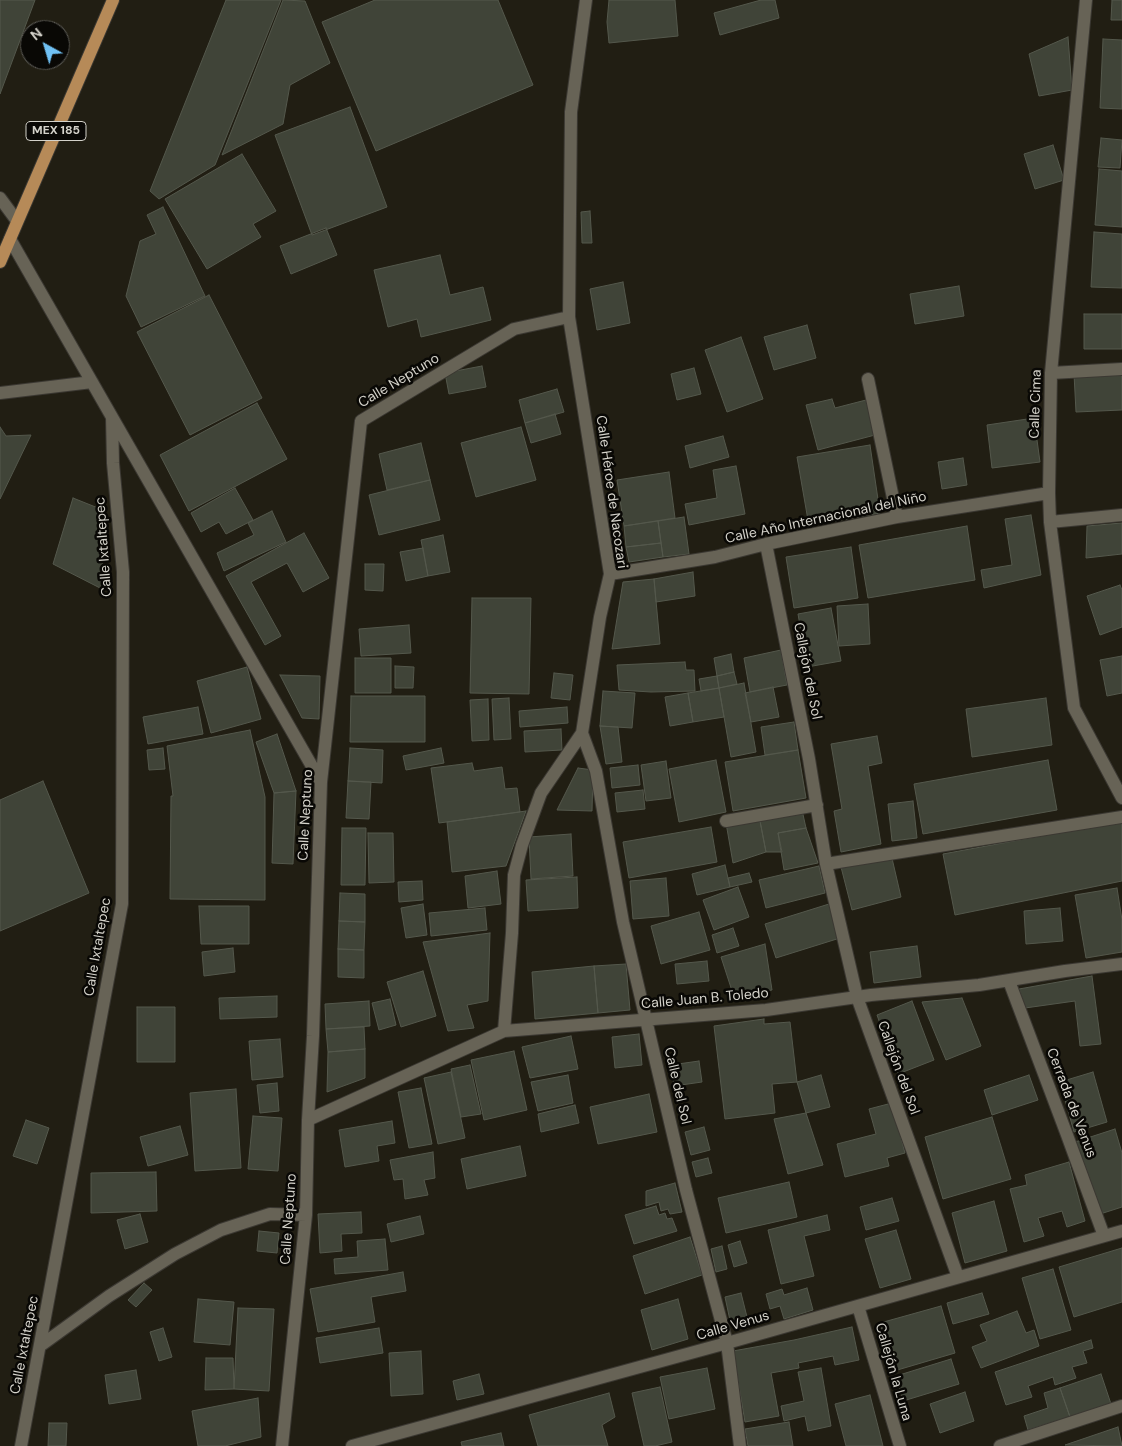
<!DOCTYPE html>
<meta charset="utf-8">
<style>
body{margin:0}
#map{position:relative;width:1122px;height:1446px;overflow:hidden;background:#211e13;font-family:"DM Sans",sans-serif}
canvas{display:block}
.north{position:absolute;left:20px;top:20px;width:50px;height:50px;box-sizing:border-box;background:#090805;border:1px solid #5a5954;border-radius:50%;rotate:321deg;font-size:14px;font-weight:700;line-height:20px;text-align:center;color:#d4d2ca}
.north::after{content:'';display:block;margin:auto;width:18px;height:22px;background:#70c1f4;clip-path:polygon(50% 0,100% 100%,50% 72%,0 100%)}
</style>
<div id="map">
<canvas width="1122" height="1446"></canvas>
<div class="north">N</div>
</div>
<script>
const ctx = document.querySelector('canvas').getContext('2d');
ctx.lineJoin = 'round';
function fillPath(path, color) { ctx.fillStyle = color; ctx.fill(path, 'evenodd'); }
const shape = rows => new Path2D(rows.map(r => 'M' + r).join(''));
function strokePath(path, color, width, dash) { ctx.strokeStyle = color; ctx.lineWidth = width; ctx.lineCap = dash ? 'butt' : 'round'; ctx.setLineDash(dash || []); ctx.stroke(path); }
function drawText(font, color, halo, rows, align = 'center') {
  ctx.font = font + ' "DM Sans",sans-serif'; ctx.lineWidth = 5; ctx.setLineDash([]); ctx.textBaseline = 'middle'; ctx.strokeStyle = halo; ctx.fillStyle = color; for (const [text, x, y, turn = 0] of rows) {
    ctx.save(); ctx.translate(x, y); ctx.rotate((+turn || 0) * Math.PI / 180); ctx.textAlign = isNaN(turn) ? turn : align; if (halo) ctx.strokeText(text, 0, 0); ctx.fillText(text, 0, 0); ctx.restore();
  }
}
const building = shape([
 [0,0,35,0,0,94,0,0],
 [226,0,281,0,215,165,159,199,150,191,226,0],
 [283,0,305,1,330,63,290,85,283,124,222,155,283,0],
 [375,0,498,0,533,85,376,151,322,22,375,0],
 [609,0,675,0,678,36,609,43,607,22,609,0],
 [761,0,775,0,779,18,720,35,714,13,761,0],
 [1112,0,1122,0,1122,20,1111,20,1112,0],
 [1068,37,1072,90,1039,96,1029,54,1068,37],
 [1103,39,1122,40,1122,109,1100,108,1103,39],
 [350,107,387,207,312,235,275,135,350,107],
 [1101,138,1122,140,1120,168,1098,167,1101,138],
 [1053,145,1064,180,1035,189,1024,154,1053,145],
 [242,154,276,211,253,224,261,237,207,269,165,199,242,154],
 [1099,169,1122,171,1122,227,1095,225,1099,169],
 [163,207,205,296,141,327,126,296,140,241,156,234,147,215,163,207],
 [590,211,592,243,582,243,581,212,590,211],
 [326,228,337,255,291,274,280,246,326,228],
 [1094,232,1122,234,1122,288,1091,287,1094,232],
 [440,255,450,295,483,287,491,320,421,337,417,319,388,327,374,270,440,255],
 [623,282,630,323,597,330,590,289,623,282],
 [959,286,964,316,915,324,910,294,959,286],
 [209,295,262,398,190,435,137,332,209,295],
 [1084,314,1122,314,1122,349,1084,349,1084,314],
 [807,325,816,358,774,370,764,337,807,325],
 [741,337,763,399,727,412,705,350,741,337],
 [482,366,486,387,449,394,445,373,482,366],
 [694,368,701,394,677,400,671,374,694,368],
 [1122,372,1122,410,1076,412,1074,374,1122,372],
 [557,389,564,412,525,423,519,400,557,389],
 [832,399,835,408,866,400,875,435,818,450,806,405,832,399],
 [257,403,287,459,189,511,160,455,257,403],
 [555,414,561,434,531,443,525,423,555,414],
 [1034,418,1040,462,992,468,987,425,1034,418],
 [0,427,6,436,31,435,0,499,0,427],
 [521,427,536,480,476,497,461,443,521,427],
 [723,436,729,457,690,468,685,446,723,436],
 [421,443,430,480,387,490,379,454,421,443],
 [870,445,880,513,809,526,797,457,870,445],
 [963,458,967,485,942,489,938,462,963,458],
 [736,466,745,514,689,525,685,504,717,498,713,470,736,466],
 [669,472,675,518,624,526,617,480,669,472],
 [430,480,440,520,379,535,369,495,430,480],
 [235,488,253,520,226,534,219,522,201,532,191,513,235,488],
 [73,498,103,510,102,589,53,564,73,498],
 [272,511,286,542,224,571,217,553,254,535,248,523,272,511],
 [1031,515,1041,575,984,588,981,570,1012,565,1005,519,1031,515],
 [684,517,689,554,663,557,658,521,684,517],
 [658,521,661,543,626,547,624,526,658,521],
 [1122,523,1122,554,1086,558,1087,526,1122,523],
 [967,526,975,580,868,598,859,545,967,526],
 [304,533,329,578,303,592,287,563,251,582,281,636,265,645,226,576,304,533],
 [443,535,450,572,428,576,421,540,443,535],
 [661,543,663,557,629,562,626,547,661,543],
 [851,547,858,598,794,608,786,557,851,547],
 [423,548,428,576,406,581,400,552,423,548],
 [365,564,384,564,383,591,365,590,365,564],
 [693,572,695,596,656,602,654,579,693,572],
 [654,579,660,644,612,649,623,582,654,579],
 [1120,585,1122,590,1122,627,1100,635,1087,596,1120,585],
 [472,598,531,598,529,694,470,693,472,598],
 [868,604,870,644,839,646,837,606,868,604],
 [831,608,841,661,807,667,798,614,831,608],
 [409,625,411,653,361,656,359,629,409,625],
 [781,650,787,685,750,692,744,658,781,650],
 [731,654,734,672,717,676,714,658,731,654],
 [1122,656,1122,693,1107,696,1100,660,1122,656],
 [355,658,391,658,391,693,355,693,355,658],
 [685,662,686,670,694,670,695,691,651,692,619,690,617,665,685,662],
 [395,666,414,667,413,688,395,688,395,666],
 [247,667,261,719,211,733,197,681,247,667],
 [734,672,737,684,719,688,717,676,734,672],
 [554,673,573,675,570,700,551,698,554,673],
 [280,675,320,676,319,719,302,718,280,675],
 [717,676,719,688,701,691,699,679,717,676],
 [744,683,756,752,731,757,719,688,744,683],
 [773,687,779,717,751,722,745,693,773,687],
 [719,688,724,717,693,722,688,693,719,688],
 [603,691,635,693,632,728,600,726,603,691],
 [688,693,693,722,670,726,665,697,688,693],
 [351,696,425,696,425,742,350,742,351,696],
 [509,698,511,739,494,740,492,699,509,698],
 [1046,698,1052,745,972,757,966,709,1046,698],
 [488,699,489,740,472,741,470,700,488,699],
 [198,707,203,734,148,744,143,717,198,707],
 [567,707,568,723,520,727,519,711,567,707],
 [794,722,798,750,765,755,761,727,794,722],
 [600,726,618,727,622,762,606,764,600,726],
 [561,729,562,750,525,752,524,731,561,729],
 [250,730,265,797,265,900,170,899,171,796,173,796,167,746,250,730],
 [277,734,296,791,274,793,256,742,277,734],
 [877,736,882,763,868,766,881,844,841,852,834,811,842,809,831,744,877,736],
 [163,748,165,769,149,770,147,750,163,748],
 [350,748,383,750,382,783,348,781,350,748],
 [441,748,444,763,406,770,403,756,441,748],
 [798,750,806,798,733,811,725,762,798,750],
 [716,760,726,812,679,822,669,769,716,760],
 [1048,760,1057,810,923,834,914,784,1048,760],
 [666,761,671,798,646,801,641,765,666,761],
 [472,763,474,771,502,767,505,789,517,788,520,812,439,823,431,768,472,763],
 [638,765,640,785,612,788,610,768,638,765],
 [578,768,593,770,592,811,557,810,578,768],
 [43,781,89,893,0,931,0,800,43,781],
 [348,781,371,782,369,819,346,818,348,781],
 [643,790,645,809,617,812,615,793,643,790],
 [296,791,293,864,272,863,274,793,296,791],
 [913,801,917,838,892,841,888,804,913,801],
 [802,810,806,828,778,833,782,852,766,852,760,821,802,810],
 [526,811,506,866,452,872,447,822,526,811],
 [760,821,766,852,733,863,726,823,760,821],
 [1122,821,1122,881,955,915,943,854,1122,821],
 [711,827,717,862,629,878,623,842,711,827],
 [342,828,366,828,365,885,341,885,342,828],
 [806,828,818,863,784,870,778,833,806,828],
 [368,833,393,833,394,882,369,883,368,833],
 [571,834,573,876,531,879,529,837,571,834],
 [891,854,901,897,852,910,841,867,891,854],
 [725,865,730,887,697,895,692,874,725,865],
 [819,866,825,893,766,908,759,880,819,866],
 [497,871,501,904,468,908,465,876,497,871],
 [749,873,752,882,730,887,728,878,749,873],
 [577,877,578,908,528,911,526,880,577,877],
 [666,878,669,916,633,919,630,881,666,878],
 [422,881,423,900,399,902,398,882,422,881],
 [738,887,749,917,714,930,703,900,738,887],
 [1117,888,1122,920,1122,952,1086,958,1075,895,1117,888],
 [340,893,365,894,365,922,339,921,340,893],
 [423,904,427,935,406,938,401,908,423,904],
 [829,904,840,938,776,958,765,924,829,904],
 [199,906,249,906,249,944,201,944,199,906],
 [485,908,487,930,431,936,429,913,485,908],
 [1060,908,1063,941,1026,944,1024,911,1060,908],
 [699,912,710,950,661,964,651,926,699,912],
 [339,921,365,922,364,950,338,949,339,921],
 [733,928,739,946,717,953,712,935,733,928],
 [490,933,488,1001,467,1005,474,1028,448,1031,423,942,490,933],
 [765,944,772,990,734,997,721,957,765,944],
 [917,946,921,977,874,983,870,952,917,946],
 [233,948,235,972,204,976,202,952,233,948],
 [338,949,364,950,364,978,338,977,338,949],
 [707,961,709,981,677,984,675,964,707,961],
 [626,964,630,1010,598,1013,594,966,626,964],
 [594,966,598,1013,535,1019,532,972,594,966],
 [423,971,436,1016,401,1027,387,982,423,971],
 [1092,976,1101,1044,1080,1046,1075,1001,1025,1008,1019,989,1092,976],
 [277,996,277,1017,220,1019,219,998,277,996],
 [962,998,981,1046,946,1060,922,1002,962,998],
 [390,999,396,1025,379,1030,372,1003,390,999],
 [369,1001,370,1026,326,1029,325,1004,369,1001],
 [912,1001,934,1060,898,1074,877,1015,912,1001],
 [137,1007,175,1007,175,1062,137,1062,137,1007],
 [764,1019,764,1024,790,1022,797,1082,772,1084,775,1113,725,1119,714,1026,764,1019],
 [364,1027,365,1049,328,1052,326,1029,364,1027],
 [639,1034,642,1065,615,1068,612,1037,639,1034],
 [571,1036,578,1069,530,1078,522,1047,571,1036],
 [280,1039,283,1077,252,1080,249,1041,280,1039],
 [365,1049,365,1078,327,1092,328,1052,365,1049],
 [514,1051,527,1110,484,1120,471,1060,514,1051],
 [699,1061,702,1082,674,1086,671,1065,699,1061],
 [470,1065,481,1114,461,1117,451,1069,470,1065],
 [451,1072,465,1138,438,1144,424,1078,451,1072],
 [1093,1072,1107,1122,1074,1132,1060,1082,1093,1072],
 [568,1075,573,1103,538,1111,531,1082,568,1075],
 [821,1075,830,1107,806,1113,797,1082,821,1075],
 [1029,1075,1038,1100,992,1115,984,1090,1029,1075],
 [277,1083,279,1111,260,1113,257,1085,277,1083],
 [421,1088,432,1144,409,1148,398,1092,421,1088],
 [236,1089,241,1168,195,1171,190,1093,236,1089],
 [649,1094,657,1132,598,1144,590,1107,649,1094],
 [892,1103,905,1153,887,1158,889,1166,845,1177,837,1144,876,1134,869,1109,892,1103],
 [575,1105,579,1123,541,1132,538,1114,575,1105],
 [806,1113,823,1165,788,1174,774,1119,806,1113],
 [253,1116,282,1118,278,1171,248,1169,253,1116],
 [992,1117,1011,1179,943,1199,925,1137,992,1117],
 [26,1120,49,1128,37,1164,13,1156,26,1120],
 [392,1121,395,1143,377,1146,379,1161,345,1167,339,1130,392,1121],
 [180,1126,188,1155,148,1166,140,1137,180,1126],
 [704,1127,710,1150,691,1155,685,1132,704,1127],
 [1115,1129,1122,1153,1122,1207,1097,1215,1075,1142,1115,1129],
 [520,1146,526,1176,467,1189,461,1159,520,1146],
 [433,1152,435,1178,424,1180,428,1195,405,1199,403,1179,394,1180,390,1160,433,1152],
 [708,1158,712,1173,696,1177,692,1162,708,1158],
 [1069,1162,1085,1221,1067,1227,1062,1211,1038,1218,1044,1236,1024,1242,1010,1189,1027,1185,1025,1175,1069,1162],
 [156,1172,157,1211,91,1213,91,1173,156,1172],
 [789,1182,797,1217,726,1233,718,1198,789,1182],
 [675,1183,682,1212,670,1214,668,1209,661,1211,659,1202,646,1206,646,1191,675,1183],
 [892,1198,899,1221,866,1230,860,1207,892,1198],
 [994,1201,1007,1251,965,1263,952,1213,994,1201],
 [656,1206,659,1215,665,1213,667,1219,672,1218,677,1231,634,1244,625,1215,656,1206],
 [361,1212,362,1233,341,1234,342,1251,320,1253,318,1214,361,1212],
 [140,1214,148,1242,125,1249,117,1220,140,1214],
 [827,1215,830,1230,804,1236,814,1276,781,1284,768,1230,827,1215],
 [420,1216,424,1234,391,1242,387,1224,420,1216],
 [896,1230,911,1279,880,1288,865,1239,896,1230],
 [259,1231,279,1233,277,1253,257,1251,259,1231],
 [690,1237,702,1275,645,1294,633,1256,690,1237],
 [385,1239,388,1270,335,1274,334,1259,358,1257,357,1241,385,1239],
 [740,1241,747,1263,734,1267,728,1245,740,1241],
 [722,1246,727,1269,716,1272,711,1249,722,1246],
 [1122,1248,1122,1302,1074,1317,1059,1267,1122,1248],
 [1053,1269,1071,1330,1040,1339,1022,1278,1053,1269],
 [403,1272,406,1291,371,1297,375,1322,318,1332,310,1289,403,1272],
 [144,1283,152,1290,136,1307,128,1300,144,1283],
 [807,1288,813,1310,784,1319,780,1306,770,1309,766,1294,782,1289,784,1295,807,1288],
 [741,1293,748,1321,731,1325,725,1297,741,1293],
 [982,1293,989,1314,953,1324,947,1303,982,1293],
 [198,1299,234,1302,230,1345,194,1342,198,1299],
 [678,1299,688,1339,652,1350,641,1310,678,1299],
 [941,1306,955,1353,894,1371,880,1323,941,1306],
 [238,1308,274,1309,269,1391,234,1389,238,1308],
 [1017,1311,1026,1333,1034,1330,1039,1346,981,1368,972,1347,987,1341,980,1325,1017,1311],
 [852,1327,859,1360,835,1365,833,1356,798,1363,799,1368,771,1373,779,1416,745,1422,733,1351,794,1340,852,1327],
 [163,1328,172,1357,159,1361,150,1332,163,1328],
 [379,1328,383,1353,320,1363,316,1338,379,1328],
 [1091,1340,1093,1348,1083,1351,1087,1363,1072,1367,1076,1378,1055,1385,1053,1377,1028,1386,1032,1397,1006,1405,995,1372,1091,1340],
 [421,1351,423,1394,391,1396,389,1353,421,1351],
 [206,1358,233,1358,234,1389,205,1390,206,1358],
 [951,1359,959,1384,903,1401,896,1376,951,1359],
 [707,1368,715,1409,669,1419,660,1377,707,1368],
 [821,1368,831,1426,808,1431,805,1416,784,1421,781,1406,804,1401,798,1372,821,1368],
 [136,1370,141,1399,109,1404,105,1375,136,1370],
 [479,1374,484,1394,457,1400,453,1381,479,1374],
 [1101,1374,1111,1404,1070,1417,1060,1388,1101,1374],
 [660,1387,672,1442,655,1446,644,1446,632,1393,660,1387],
 [1060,1388,1070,1417,1028,1430,1024,1416,1048,1408,1044,1393,1060,1388],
 [965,1392,974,1421,940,1433,930,1404,965,1392],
 [609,1393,615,1417,602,1425,608,1446,538,1446,529,1415,609,1393],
 [870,1395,883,1446,846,1446,835,1404,870,1395],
 [258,1398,261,1437,225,1446,198,1446,192,1411,258,1398],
 [789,1422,793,1446,748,1446,745,1429,789,1422],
 [49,1423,67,1423,66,1446,48,1446,49,1423],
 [1118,1427,1122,1446,1065,1445,1118,1427],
 [501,1433,504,1446,462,1446,461,1442,501,1433]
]);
const minor = shape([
 [1086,0,1051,373,1049,493,1050,522,1074,708,1122,798],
 [0,198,17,221],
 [10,239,321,782],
 [1051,373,1122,369],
 [868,379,897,517],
 [0,393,92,382],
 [1050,522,1122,515],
 [766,544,809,759,826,864,857,997,958,1277],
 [610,574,715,557,766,544,897,517,1049,493],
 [582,733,596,771,623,922,686,1190,727,1343,740,1446],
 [726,821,817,805],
 [826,864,1122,817],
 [1009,981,1067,1135,1104,1236],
 [504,1031,512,933,514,875,522,845,541,793,582,733,600,617,610,574,569,317,571,112,586,0],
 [308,1120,504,1031,766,1010,871,995,979,985,1065,971,1122,964],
 [858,1306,900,1446],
 [40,1346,109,1296,175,1254,221,1230,270,1214,306,1215],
 [21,1446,122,904,123,572,113,463,112,417],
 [282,1446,306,1215,308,1120,313,1036,321,782,361,421,514,329,569,317],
 [352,1446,727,1343,1122,1231],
 [1000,1446,1122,1406]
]);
const primary = shape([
 [0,262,113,0]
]);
const shields = [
 [56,131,60]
];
const shieldNames = [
 ["MEX 185",56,131]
];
const streetNames = [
 ["Calle Neptuno",399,381,-31],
 ["Calle Cima",1036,404,-88],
 ["Calle Héroe de Nacozari",611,492,82],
 ["Calle Año Internacional del Niño",826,518,-12],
 ["Calle Ixtaltepec",104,547,-94],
 ["Callejón del Sol",807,671,79],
 ["Calle Neptuno",306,815,-87],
 ["Calle Ixtaltepec",98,947,-80],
 ["Calle Juan B. Toledo",705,999,-5],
 ["Callejón del Sol",898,1068,70],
 ["Calle del Sol",677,1086,77],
 ["Cerrada de Venus",1071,1103,69],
 ["Calle Neptuno",289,1219,-86],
 ["Calle Venus",733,1326,-16],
 ["Calle Ixtaltepec",25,1345,-79],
 ["Callejón la Luna",893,1372,74]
];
fillPath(building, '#404438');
strokePath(building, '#54584c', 1);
strokePath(minor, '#3b3832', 14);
strokePath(primary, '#3b3832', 14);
strokePath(minor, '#676356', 12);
strokePath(primary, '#b68a58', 12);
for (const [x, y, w] of shields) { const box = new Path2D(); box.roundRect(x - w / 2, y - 9.5, w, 19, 4); ctx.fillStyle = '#090805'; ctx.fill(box); strokePath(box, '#d4d2ca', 1); }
drawText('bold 12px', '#d4d2ca', null, shieldNames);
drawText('14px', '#d4d2ca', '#090805', streetNames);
</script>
